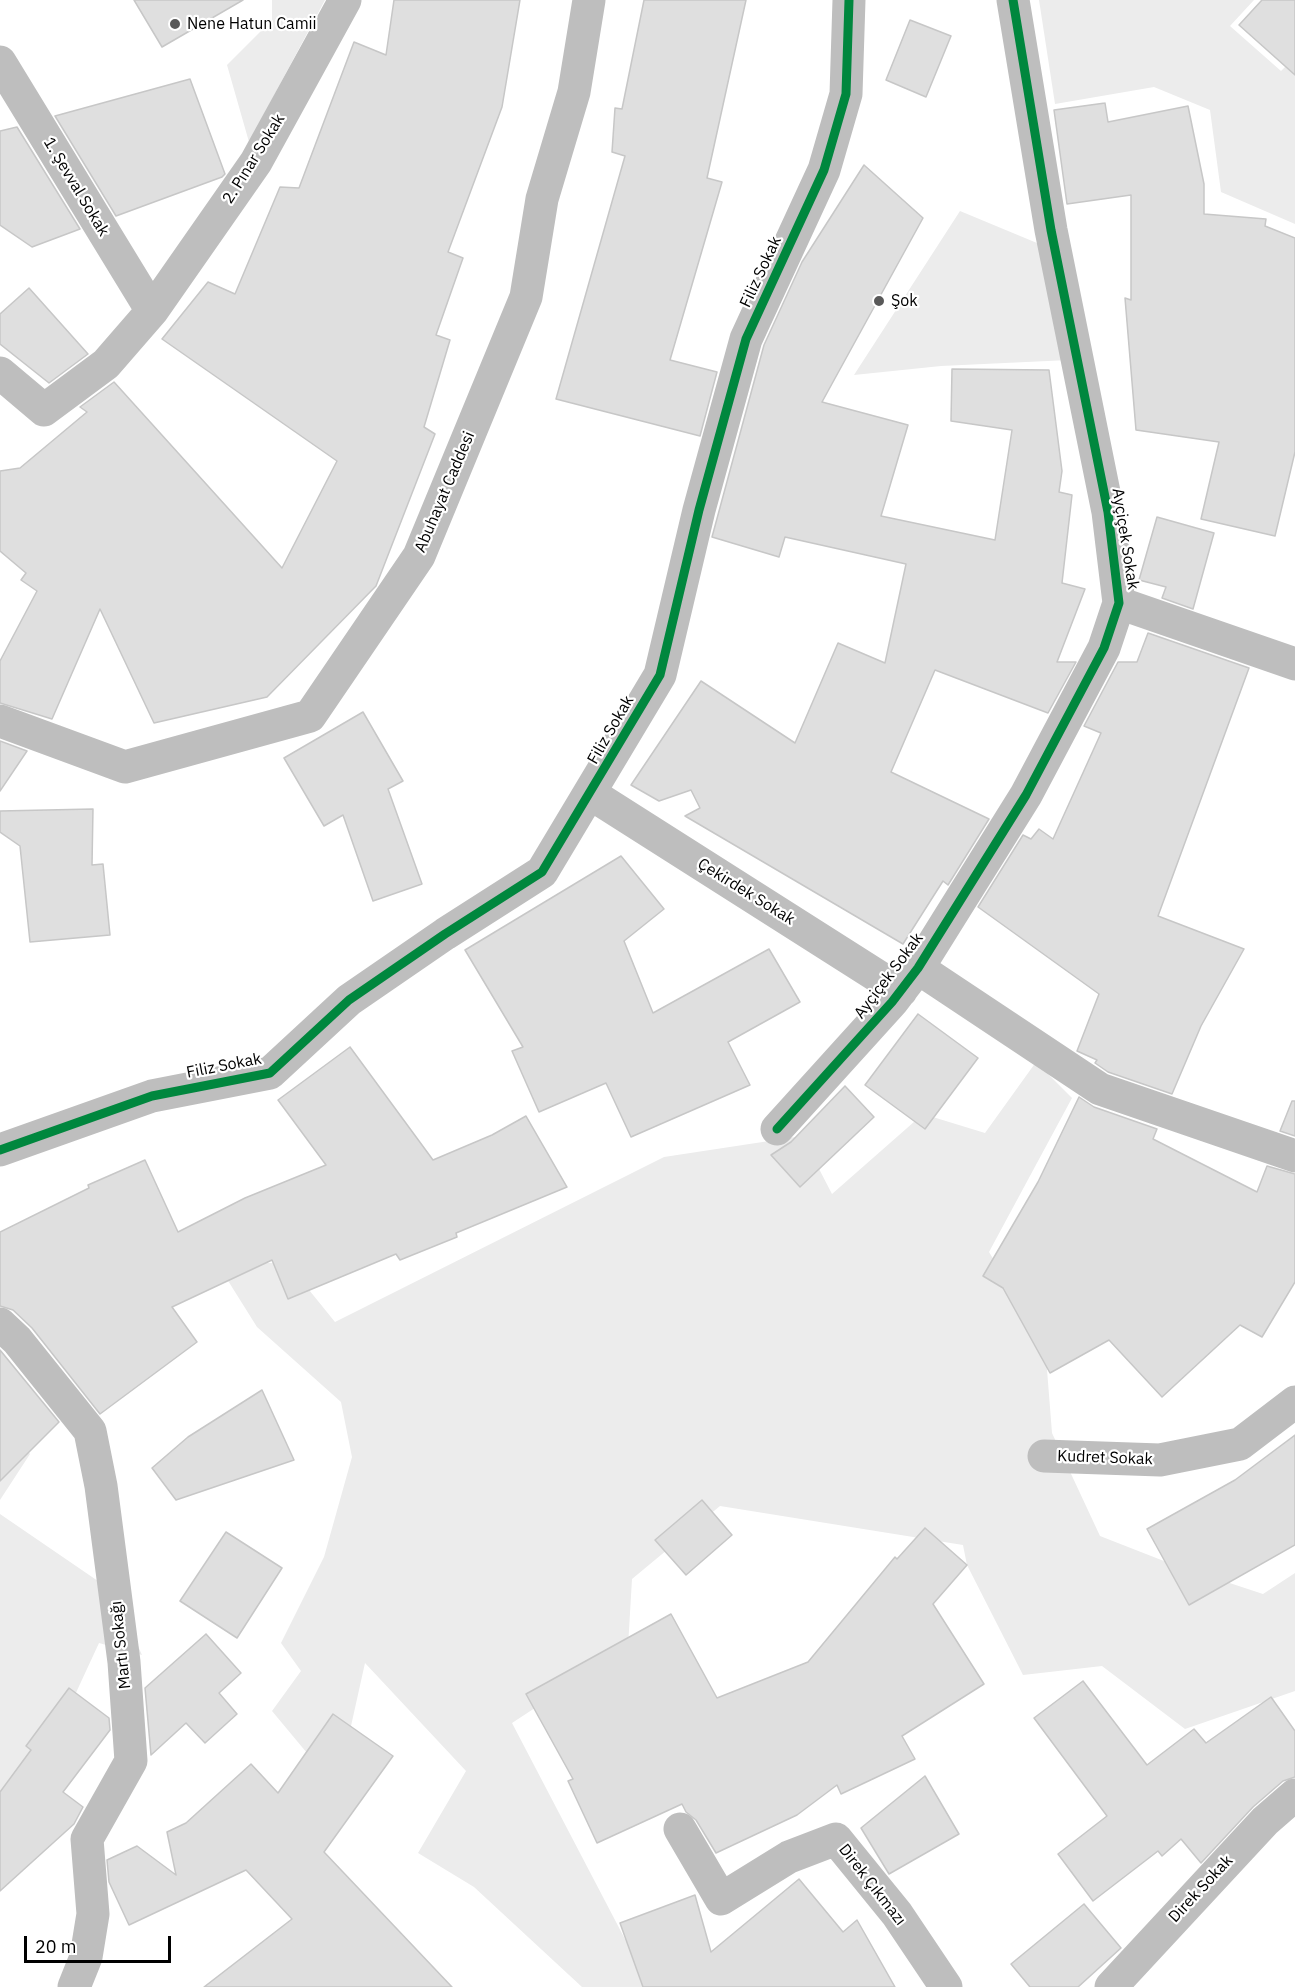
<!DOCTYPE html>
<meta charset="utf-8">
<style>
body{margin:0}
#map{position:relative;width:1295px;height:1987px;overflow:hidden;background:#fff;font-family:"IBM Plex Sans",sans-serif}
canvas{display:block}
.scale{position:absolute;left:24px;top:1936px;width:147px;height:27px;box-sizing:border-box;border:3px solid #000;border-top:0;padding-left:8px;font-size:18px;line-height:21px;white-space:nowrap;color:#000;-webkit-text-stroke:4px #fff;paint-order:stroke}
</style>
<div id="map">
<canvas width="1295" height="1987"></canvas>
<div class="scale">20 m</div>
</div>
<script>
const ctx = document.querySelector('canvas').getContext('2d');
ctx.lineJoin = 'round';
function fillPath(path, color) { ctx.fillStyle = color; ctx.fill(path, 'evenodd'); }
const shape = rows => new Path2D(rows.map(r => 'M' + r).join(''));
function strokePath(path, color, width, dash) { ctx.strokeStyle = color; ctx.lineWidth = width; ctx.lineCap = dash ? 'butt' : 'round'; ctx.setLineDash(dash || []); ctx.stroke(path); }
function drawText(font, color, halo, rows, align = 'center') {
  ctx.font = font + ' "IBM Plex Sans",sans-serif'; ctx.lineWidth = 4.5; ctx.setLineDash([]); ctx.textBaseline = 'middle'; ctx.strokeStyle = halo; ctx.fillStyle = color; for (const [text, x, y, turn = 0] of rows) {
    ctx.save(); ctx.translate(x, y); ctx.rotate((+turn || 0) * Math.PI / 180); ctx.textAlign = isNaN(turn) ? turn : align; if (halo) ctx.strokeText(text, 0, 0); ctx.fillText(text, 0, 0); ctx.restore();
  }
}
const green = shape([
 [272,0,325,0,249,142,227,65,272,20],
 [1039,0,1254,0,1230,26,1281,71,1295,57,1295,224,1221,192,1210,110,1154,87,1055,104],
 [960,211,1049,248,1069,360,941,366,854,375],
 [1036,1062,1072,1098,989,1252,1045,1344,1052,1433,1100,1536,1169,1563,1263,1594,1295,1573,1295,1691,1185,1729,1102,1666,1023,1675,967,1565,963,1545,720,1506,632,1579,628,1647,512,1723,650,1987,582,1987,474,1887,418,1853,466,1771,365,1663,337,1789,272,1711,301,1671,281,1643,324,1557,352,1457,341,1402,257,1327,215,1260,288,1264,335,1322,664,1157,802,1136,832,1194,923,1114,985,1133],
 [0,1414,30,1454,0,1500],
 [0,1514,114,1592,142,1655,99,1643,18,1818,0,1813]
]);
const building = shape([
 [134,0,243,0,162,47,134,0],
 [394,0,520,0,502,107,448,252,463,258,436,335,450,340,424,427,435,434,376,586,267,697,154,723,100,609,52,719,0,703,0,661,37,591,21,580,26,573,0,551,0,471,20,468,87,412,80,407,114,382,282,568,337,461,162,339,208,282,235,294,280,187,299,188,354,42,386,55,394,0],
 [644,0,746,0,707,178,722,182,670,360,717,372,700,436,556,399,625,156,612,152,615,108,622,109,644,0],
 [1262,0,1295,0,1295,75,1239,25,1262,0],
 [910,20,951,36,926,97,886,80,910,20],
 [190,79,225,174,222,177,116,216,55,116,190,79],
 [1105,103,1108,122,1188,106,1204,184,1204,214,1266,219,1265,226,1295,238,1295,452,1275,536,1201,519,1219,442,1136,430,1125,298,1131,300,1131,195,1067,204,1054,110,1105,103],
 [17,127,80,229,32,247,0,225,0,131,17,127],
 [864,165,923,218,822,402,908,425,881,516,995,540,1012,430,951,421,952,369,1049,370,1062,471,1059,492,1072,495,1062,583,1085,589,1057,662,1076,662,1048,713,935,670,891,772,989,819,948,885,943,881,903,944,685,816,700,808,691,790,659,801,631,785,701,681,795,743,838,643,885,663,906,564,785,537,779,557,712,537,764,345,802,262,864,165],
 [29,288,88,354,49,383,0,344,0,314,29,288],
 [1157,517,1214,533,1193,609,1162,598,1166,587,1139,580,1157,517],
 [1148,633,1249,668,1158,916,1244,949,1201,1026,1172,1094,1108,1072,1095,1063,1097,1060,1077,1051,1099,994,978,907,1023,835,1031,839,1039,829,1053,839,1101,733,1084,726,1118,662,1137,662,1148,633],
 [363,712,403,781,388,789,422,884,373,901,343,815,324,826,284,758,363,712],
 [0,741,27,751,0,791,0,741],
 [93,809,92,865,103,864,110,935,30,942,20,846,0,832,0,811,93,809],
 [621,856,664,909,624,941,653,1013,769,949,800,1002,728,1042,750,1085,631,1137,606,1083,539,1112,512,1051,523,1047,465,950,621,856],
 [918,1014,978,1058,925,1129,865,1085,918,1014],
 [350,1047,433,1160,492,1135,526,1116,567,1187,456,1233,457,1237,400,1260,396,1254,288,1299,272,1260,172,1307,197,1342,100,1414,32,1328,13,1310,0,1306,0,1232,89,1188,88,1185,145,1160,178,1232,245,1198,326,1165,278,1100,350,1047],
 [845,1086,874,1117,800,1187,771,1155,791,1142,845,1086],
 [1079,1097,1094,1107,1157,1129,1153,1139,1257,1192,1267,1166,1295,1174,1295,1282,1262,1337,1240,1325,1162,1397,1109,1340,1050,1373,1003,1288,983,1276,1038,1182,1079,1097],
 [1292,1101,1295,1101,1295,1136,1280,1131,1292,1101],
 [0,1350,59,1422,0,1481,0,1350],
 [262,1390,294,1460,176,1500,152,1468,188,1437,262,1390],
 [1295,1435,1295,1545,1189,1605,1147,1529,1235,1480,1295,1435],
 [702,1500,732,1535,686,1575,655,1540,702,1500],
 [925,1528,967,1565,933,1604,984,1684,902,1736,915,1759,841,1794,837,1785,797,1815,716,1853,696,1820,686,1812,682,1804,597,1843,568,1781,573,1779,526,1694,671,1614,717,1698,808,1662,895,1557,897,1559,925,1528],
 [226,1532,282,1568,237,1638,180,1601,226,1532],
 [206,1634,241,1673,219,1693,237,1714,205,1743,186,1723,151,1755,145,1688,206,1634],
 [1083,1681,1147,1765,1194,1729,1206,1743,1271,1697,1295,1731,1295,1777,1283,1781,1253,1807,1201,1863,1181,1839,1162,1856,1158,1851,1093,1901,1058,1854,1107,1816,1034,1718,1083,1681],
 [69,1688,109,1718,110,1730,63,1792,83,1807,74,1824,0,1891,0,1792,31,1750,26,1746,69,1688],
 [333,1714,393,1756,324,1852,452,1987,204,1987,292,1919,246,1870,129,1925,109,1882,107,1860,137,1846,176,1875,167,1832,186,1823,251,1764,278,1793,333,1714],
 [925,1776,959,1834,889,1874,861,1828,925,1776],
 [799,1879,843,1932,857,1920,895,1987,643,1987,620,1923,695,1895,711,1952,799,1879],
 [1084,1904,1121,1948,1078,1987,1030,1987,1011,1964,1084,1904]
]);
const street = shape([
 [0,62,152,311],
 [0,373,44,410,106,364,152,311,256,162,345,0],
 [1119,603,1295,664],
 [0,721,125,767,310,716,419,556,526,297,542,199,574,92,589,0],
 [591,794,901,991],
 [918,968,1100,1089,1295,1156],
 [777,1129,892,1002,918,968,1026,795,1104,648,1119,603,1108,512,1051,230,1013,0],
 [0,1150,152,1096,270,1073,349,1000,445,934,542,872,660,675,699,510,746,339,824,170,846,94,849,0],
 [0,1324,17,1340,90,1431,101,1486,124,1662,131,1761,87,1839,93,1914,86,1957,74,1987],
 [1044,1456,1160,1460,1240,1444,1295,1402],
 [680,1829,721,1899,789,1857,836,1839,897,1914,946,1987],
 [1111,1987,1265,1821,1295,1795]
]);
const cycleway = shape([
 [777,1129,892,1002,918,968,1026,795,1104,648,1119,603,1108,512,1051,230,1013,0],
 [0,1150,152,1096,270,1073,349,1000,445,934,542,872,660,675,699,510,746,339,824,170,846,94,849,0]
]);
const markers = [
 [175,24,6,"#595959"],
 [879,301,6,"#595959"]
];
const poiNames = [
 ["Nene Hatun Camii",187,24],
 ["Şok",891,301]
];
const streetNames = [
 ["2. Pınar Sokak",254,159,-58],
 ["1. Şevval Sokak",76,187,59],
 ["Filiz Sokak",761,272,-65],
 ["Abuhayat Caddesi",445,492,-67],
 ["Ayçiçek Sokak",1125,539,81],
 ["Filiz Sokak",611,730,-60],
 ["Çekirdek Sokak",746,892,32],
 ["Ayçiçek Sokak",889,976,-53],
 ["Filiz Sokak",224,1066,-11],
 ["Kudret Sokak",1105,1458,2],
 ["Martı Sokağı",121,1645,-96],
 ["Direk Çıkmazı",872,1885,52],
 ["Direk Sokak",1201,1889,-47]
];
fillPath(green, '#ececec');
fillPath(building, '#dfdfdf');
strokePath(building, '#c7c7c7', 1.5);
strokePath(street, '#bebebe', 33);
strokePath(cycleway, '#00873e', 9);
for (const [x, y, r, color] of markers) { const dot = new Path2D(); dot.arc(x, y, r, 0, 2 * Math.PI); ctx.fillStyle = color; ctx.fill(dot); strokePath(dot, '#fff', 2); }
drawText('16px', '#000', '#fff', poiNames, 'left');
drawText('16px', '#000', '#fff', streetNames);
</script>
